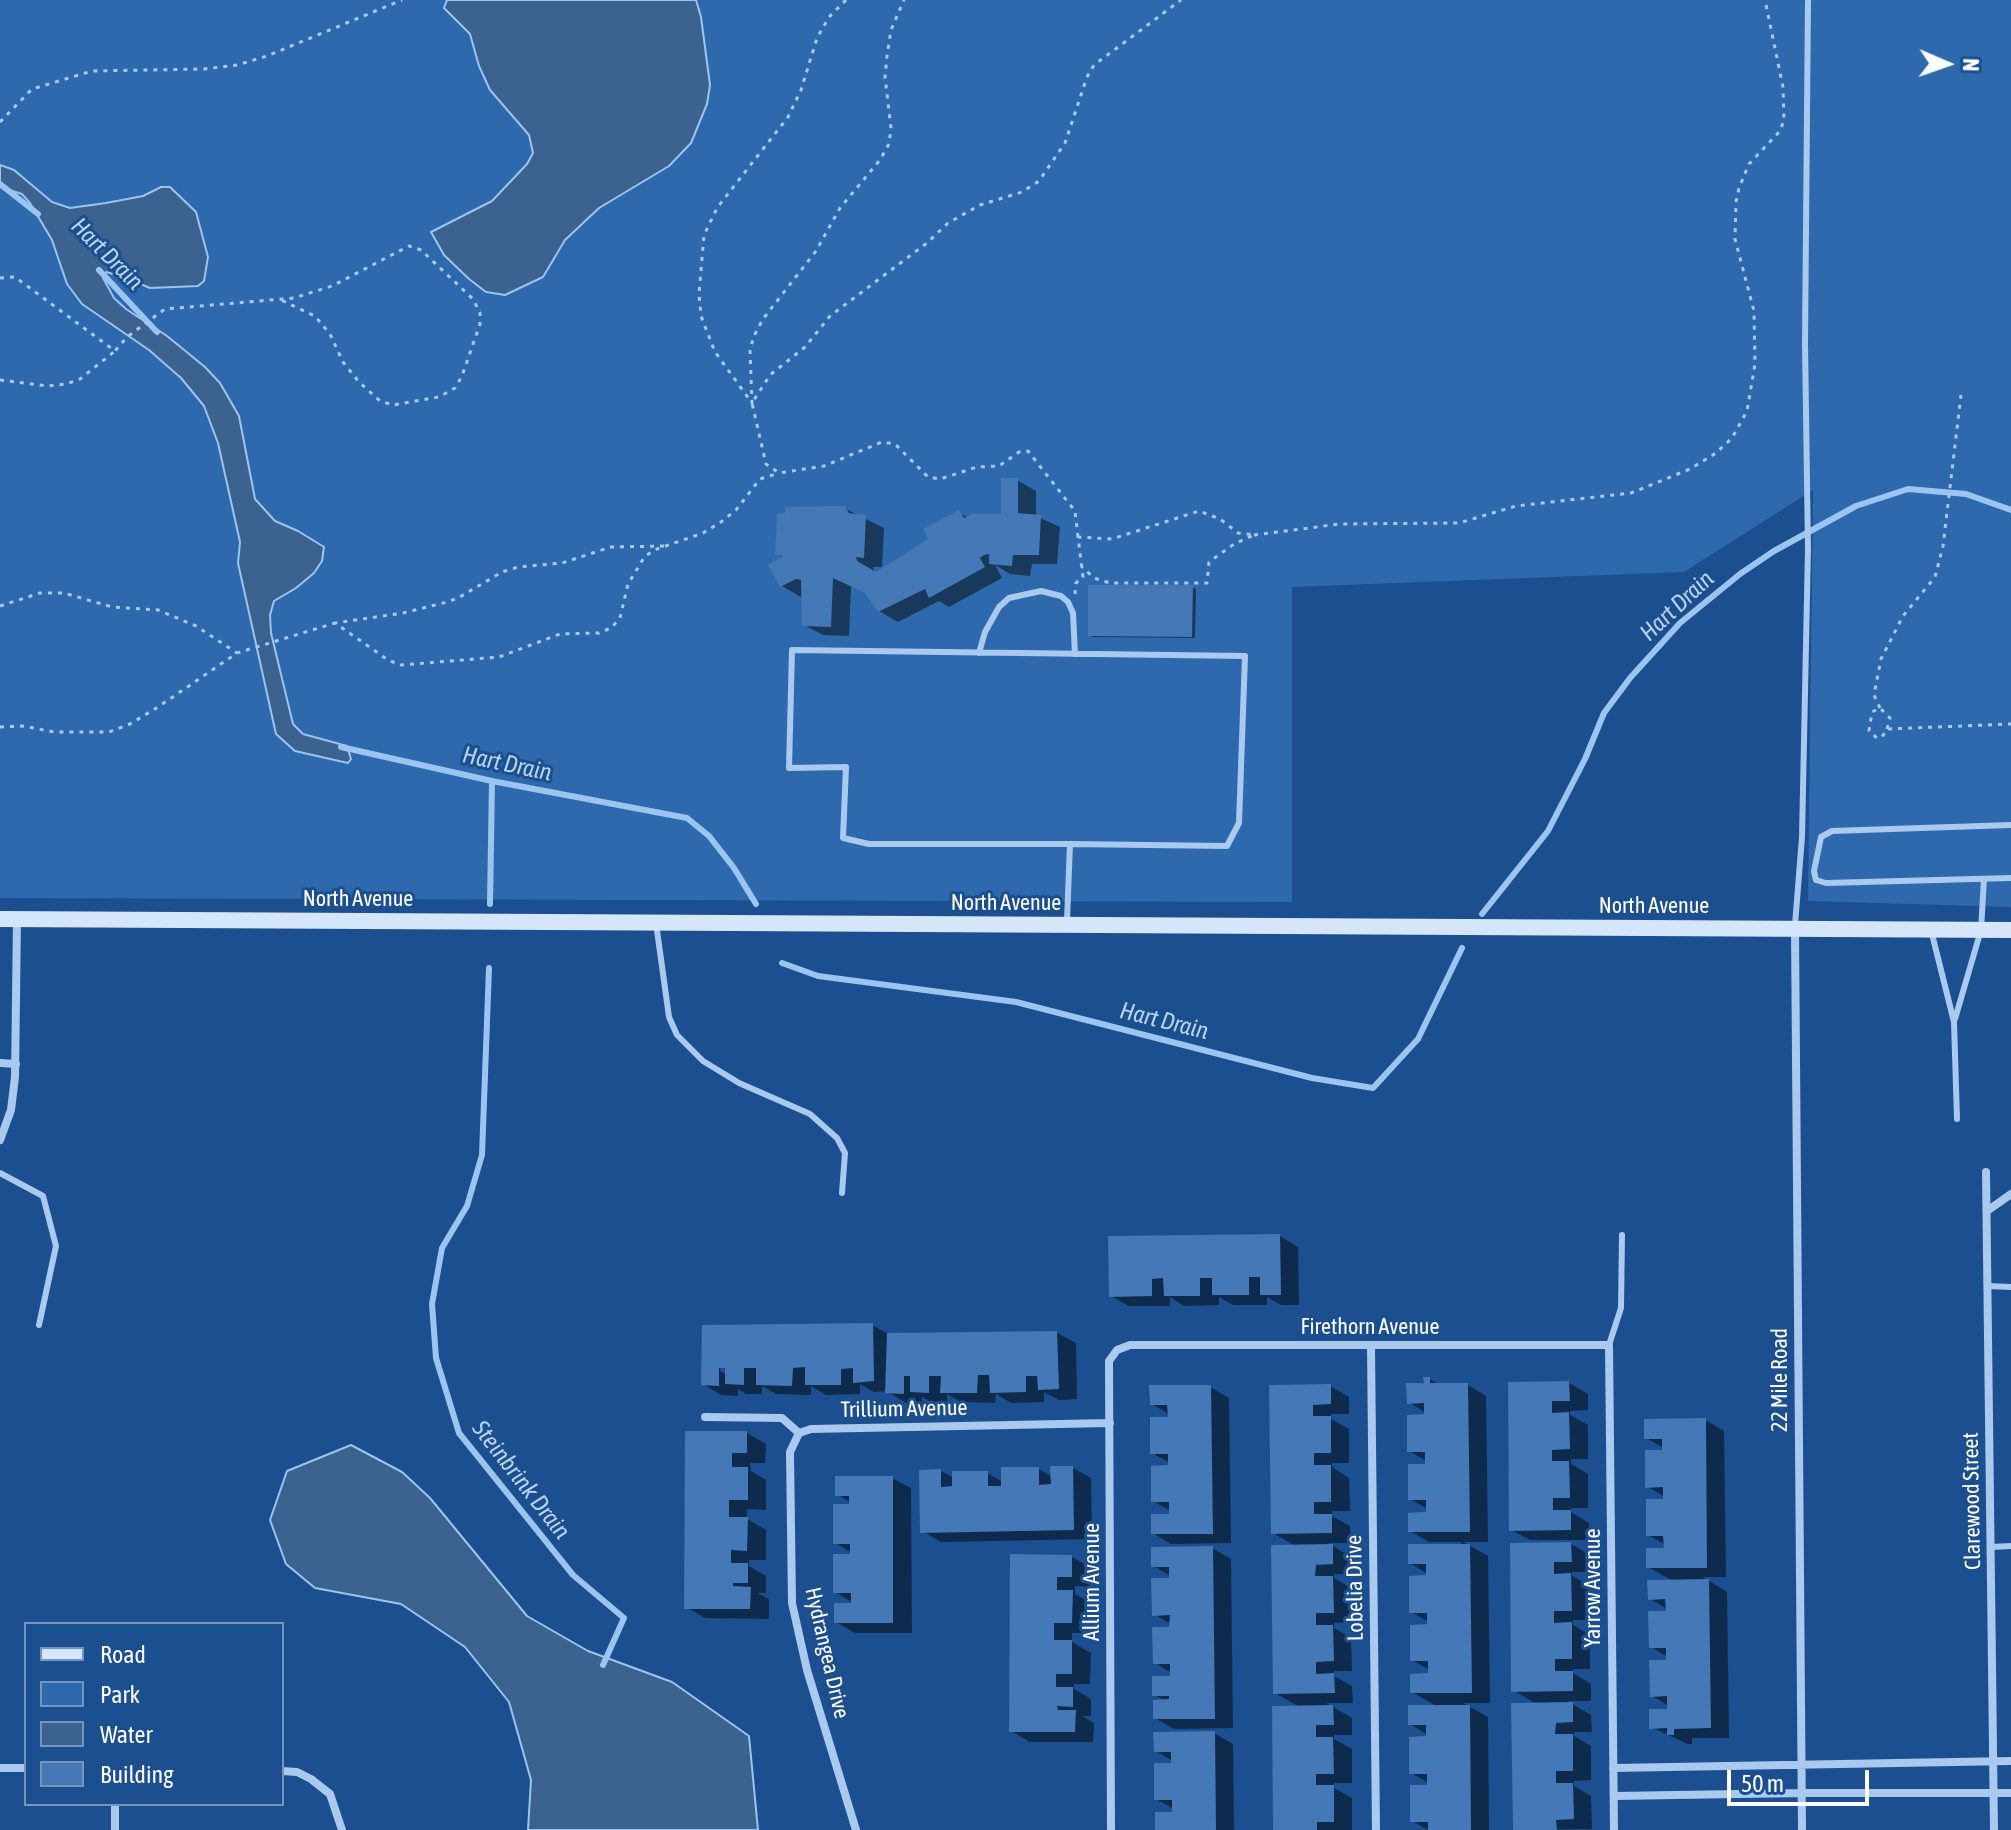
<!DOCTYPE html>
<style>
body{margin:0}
#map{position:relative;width:2011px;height:1830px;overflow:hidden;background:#1b4f8f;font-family:"Asap Condensed",sans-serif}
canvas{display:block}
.legend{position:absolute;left:24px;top:1622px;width:260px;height:184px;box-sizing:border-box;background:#1b4f8f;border:2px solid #7695bc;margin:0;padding:10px 14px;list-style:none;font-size:24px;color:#fff}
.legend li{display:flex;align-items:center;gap:16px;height:40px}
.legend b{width:40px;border:2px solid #7695bc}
.north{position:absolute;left:1907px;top:24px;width:80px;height:80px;-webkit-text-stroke:6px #1b4f8f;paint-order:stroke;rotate:92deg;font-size:22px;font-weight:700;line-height:32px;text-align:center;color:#fff}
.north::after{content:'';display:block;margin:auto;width:28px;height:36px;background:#fff;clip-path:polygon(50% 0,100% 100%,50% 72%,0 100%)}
.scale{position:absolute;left:1727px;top:1770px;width:142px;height:36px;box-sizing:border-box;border:4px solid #fff;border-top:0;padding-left:10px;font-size:24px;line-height:28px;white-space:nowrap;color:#fff;-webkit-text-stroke:6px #1b4f8f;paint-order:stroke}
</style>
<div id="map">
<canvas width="2011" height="1830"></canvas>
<ul class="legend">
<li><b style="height:10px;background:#d6e6fa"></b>Road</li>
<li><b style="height:22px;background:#2e69ad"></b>Park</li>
<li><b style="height:22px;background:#3c6290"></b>Water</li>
<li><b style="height:22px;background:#4478b7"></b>Building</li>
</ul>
<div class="north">N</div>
<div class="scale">50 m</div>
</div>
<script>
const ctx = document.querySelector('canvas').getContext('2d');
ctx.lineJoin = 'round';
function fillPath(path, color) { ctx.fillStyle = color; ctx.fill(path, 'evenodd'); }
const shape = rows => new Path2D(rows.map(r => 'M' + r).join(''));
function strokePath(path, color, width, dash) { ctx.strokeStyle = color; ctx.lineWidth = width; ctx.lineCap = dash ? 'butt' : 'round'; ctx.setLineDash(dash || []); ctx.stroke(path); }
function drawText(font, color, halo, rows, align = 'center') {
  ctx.font = font + ' "Asap Condensed",sans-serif'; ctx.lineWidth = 6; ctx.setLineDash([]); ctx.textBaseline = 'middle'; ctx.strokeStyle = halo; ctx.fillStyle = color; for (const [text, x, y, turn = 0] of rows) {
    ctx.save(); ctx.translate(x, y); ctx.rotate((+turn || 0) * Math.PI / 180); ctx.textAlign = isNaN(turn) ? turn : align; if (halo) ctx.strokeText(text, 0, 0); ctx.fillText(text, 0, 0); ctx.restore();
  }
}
const green = shape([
 [0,0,2011,0,2011,907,1808,901,1813,490,1684,572,1292,587,1292,902,0,898]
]);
const water = shape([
 [447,0,696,0,701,17,710,85,707,104,691,143,669,166,599,208,565,240,543,277,505,295,486,292,469,279,444,255,431,232,492,201,527,164,533,153,529,135,490,90,479,66,470,34,444,8,447,0],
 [0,165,14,170,52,202,70,208,106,203,143,196,161,187,170,187,196,212,208,257,204,281,198,286,150,288,124,277,106,272,103,278,114,298,126,309,167,336,205,367,220,383,239,416,255,499,275,521,298,531,324,547,322,561,314,573,296,588,274,601,270,615,271,633,293,724,303,734,347,746,351,759,348,763,295,751,276,734,238,563,240,542,218,443,204,406,181,378,149,350,82,304,67,284,52,240,30,203,22,194,0,187,0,165],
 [351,1445,402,1472,430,1498,527,1616,588,1651,672,1682,749,1736,758,1830,528,1830,531,1780,509,1702,465,1647,401,1604,315,1588,286,1564,270,1520,287,1471,351,1445]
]);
const shadow = shape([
 [1017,480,1036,491,1036,516,1060,527,1057,564,1032,564,1030,576,1010,574,995,565,1002,578,949,607,939,601,898,622,879,611,868,594,851,586,849,636,823,635,804,625,803,595,801,597,782,586,784,558,777,554,844,508,884,528,882,567,873,567,875,574,931,540,959,513,969,518,1003,516],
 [1192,587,1196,589,1195,638,1093,637,1090,635],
 [1280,1236,1298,1247,1299,1305,1281,1305,1267,1297,1267,1305,1233,1305,1219,1297,1219,1305,1184,1306,1170,1297,1170,1306,1129,1306,1111,1296,1110,1238],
 [872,1325,890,1335,1057,1333,1076,1343,1077,1399,1059,1400,1044,1392,1044,1402,1011,1403,996,1394,995,1403,961,1402,947,1394,947,1402,931,1402,922,1397,922,1404,906,1403,886,1391,874,1392,860,1384,860,1394,826,1395,811,1386,811,1395,776,1394,762,1386,762,1394,746,1394,738,1389,738,1396,721,1395,703,1384,704,1327],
 [720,1366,727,1370,727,1375,720,1371],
 [1430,1379,1440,1385,1468,1385,1486,1396,1488,1542,1463,1542,1488,1556,1490,1703,1463,1703,1488,1717,1489,1830,1428,1830,1412,1821,1429,1783,1411,1773,1429,1738,1428,1735,1410,1724,1438,1707,1412,1692,1430,1675,1430,1670,1412,1660,1429,1626,1429,1622,1411,1612,1428,1574,1410,1563,1461,1546,1461,1542,1429,1542,1410,1531,1428,1514,1428,1509,1410,1499,1427,1461,1409,1451,1426,1413,1409,1402],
 [1569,1383,1588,1394,1588,1410,1570,1411,1570,1415,1588,1425,1588,1459,1571,1459,1571,1464,1588,1474,1588,1508,1571,1508,1571,1512,1589,1523,1589,1540,1530,1540,1511,1530,1510,1384],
 [1330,1386,1349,1397,1349,1414,1331,1414,1331,1419,1349,1429,1349,1463,1332,1463,1332,1467,1349,1478,1350,1511,1332,1511,1332,1516,1350,1526,1351,1543,1328,1543,1351,1557,1352,1574,1334,1574,1334,1578,1351,1588,1352,1622,1334,1623,1334,1628,1351,1638,1352,1671,1334,1671,1334,1676,1352,1686,1353,1703,1326,1703,1352,1718,1352,1735,1334,1735,1334,1739,1352,1749,1352,1783,1334,1783,1334,1788,1352,1798,1352,1830,1275,1830,1300,1707,1275,1693,1297,1547,1273,1533,1271,1387],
 [1210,1387,1229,1398,1231,1543,1171,1544,1153,1533,1171,1516,1171,1511,1153,1501,1170,1463,1152,1453,1170,1415,1152,1404],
 [1705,1420,1724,1431,1726,1577,1703,1577,1727,1592,1729,1738,1692,1738,1692,1744,1688,1744,1651,1727,1669,1711,1669,1706,1652,1696,1668,1657,1651,1647,1668,1613,1668,1609,1650,1599,1673,1581,1648,1567,1666,1550,1666,1545,1648,1535,1665,1497,1647,1486,1664,1448,1646,1438],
 [687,1433,747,1433,766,1444,765,1463,750,1463,751,1471,766,1480,766,1510,747,1509,747,1519,766,1530,766,1560,749,1560,749,1566,766,1576,766,1593,757,1593,769,1599,769,1619,705,1618,686,1607],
 [1073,1468,1091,1478,1092,1539,941,1542,922,1531,941,1471,954,1478,987,1473,1003,1482,1039,1469,1052,1477],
 [892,1478,911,1488,912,1633,855,1633,836,1622,857,1605,835,1592,858,1556,835,1543,851,1506,851,1503,837,1494],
 [1571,1544,1590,1555,1590,1572,1572,1572,1572,1576,1590,1586,1590,1620,1573,1620,1573,1625,1590,1635,1590,1669,1573,1669,1573,1673,1591,1684,1591,1701,1567,1701,1591,1715,1592,1732,1574,1732,1574,1736,1591,1746,1591,1780,1574,1781,1574,1786,1591,1796,1592,1829,1515,1830,1538,1705,1513,1690,1512,1545],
 [1212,1548,1231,1559,1233,1728,1174,1729,1155,1718,1166,1701,1154,1695,1172,1678,1172,1673,1155,1663,1171,1624,1154,1614,1171,1576,1153,1566],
 [1012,1556,1072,1557,1090,1567,1090,1587,1075,1586,1075,1594,1091,1603,1091,1633,1072,1633,1072,1642,1091,1653,1090,1684,1074,1684,1074,1689,1091,1699,1091,1716,1082,1716,1094,1723,1093,1742,1030,1742,1011,1731],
 [1214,1733,1233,1744,1234,1830,1157,1830,1174,1814,1174,1809,1156,1799,1173,1761,1156,1751]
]);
const stream = shape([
 [0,184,38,214],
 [99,270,157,332],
 [341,747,492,781,687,818,709,836,734,868,756,904],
 [490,904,492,781],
 [1482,914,1548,831,1585,759,1604,713,1630,678,1680,623,1740,574,1774,551,1856,506,1908,489,1966,494,2011,510],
 [782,963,818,976,1016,1002,1312,1078,1373,1088,1418,1039,1462,948],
 [489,968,482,1155,467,1206,442,1248,432,1304,436,1358,459,1433,573,1575,624,1618,603,1665]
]);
const building = shape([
 [1001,478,1018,478,1018,513,1041,515,1039,555,1013,555,1012,566,989,564,989,554,984,555,980,558,985,567,929,598,925,589,878,612,865,593,833,578,831,627,802,626,801,580,796,579,780,587,768,565,783,556,775,555,777,514,785,513,785,507,845,506,849,513,866,515,864,558,856,557,857,561,876,572,928,539,923,529,959,510,964,518,972,514,1001,514],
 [1088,585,1193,585,1192,637,1088,636],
 [1280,1234,1281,1295,1260,1295,1260,1277,1249,1277,1249,1295,1212,1295,1212,1278,1200,1278,1200,1296,1164,1296,1163,1278,1152,1279,1152,1296,1109,1297,1108,1236],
 [873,1323,874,1381,853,1383,853,1368,841,1369,841,1385,805,1385,805,1367,793,1368,792,1386,756,1385,756,1368,744,1368,744,1385,725,1384,725,1368,719,1368,719,1386,701,1385,702,1325],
 [1057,1331,1059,1389,1038,1390,1037,1376,1026,1376,1026,1392,990,1393,989,1375,978,1375,977,1393,940,1393,941,1376,929,1376,929,1393,910,1392,910,1376,904,1376,904,1394,885,1393,887,1333],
 [1423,1377,1430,1377,1430,1383,1468,1383,1470,1532,1408,1532,1408,1513,1426,1512,1426,1500,1408,1500,1408,1464,1425,1464,1425,1452,1407,1452,1407,1415,1424,1414,1424,1403,1407,1404,1406,1383,1424,1383],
 [1569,1381,1570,1401,1552,1401,1552,1413,1569,1412,1570,1449,1552,1450,1552,1461,1569,1461,1570,1498,1553,1498,1553,1510,1571,1510,1571,1530,1509,1531,1508,1382],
 [1331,1384,1331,1404,1313,1405,1313,1416,1331,1416,1331,1453,1314,1453,1314,1465,1331,1465,1331,1502,1314,1502,1314,1514,1332,1514,1332,1533,1271,1534,1269,1385],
 [1149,1385,1211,1385,1213,1534,1151,1534,1151,1514,1169,1514,1169,1502,1151,1502,1151,1466,1168,1465,1168,1454,1150,1454,1150,1417,1168,1417,1167,1405,1150,1405],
 [1706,1418,1707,1568,1646,1568,1646,1548,1664,1548,1663,1536,1646,1536,1646,1499,1663,1499,1663,1487,1645,1488,1645,1450,1662,1450,1662,1439,1644,1439,1644,1419],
 [685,1431,747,1431,747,1453,732,1453,732,1467,748,1467,748,1500,729,1500,729,1517,748,1517,747,1551,731,1550,731,1563,748,1563,748,1583,733,1583,733,1586,751,1587,750,1609,684,1609],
 [1050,1466,1073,1466,1074,1530,920,1533,919,1470,941,1469,941,1487,952,1486,952,1471,988,1471,988,1486,1001,1486,1001,1467,1039,1467,1039,1485,1051,1484],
 [835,1476,893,1476,893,1623,834,1623,834,1603,851,1603,851,1593,833,1593,833,1554,850,1554,850,1544,833,1544,833,1504,849,1504,849,1496,835,1496],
 [1571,1542,1572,1562,1554,1562,1554,1574,1571,1573,1572,1611,1554,1611,1554,1623,1572,1622,1572,1659,1555,1659,1555,1671,1573,1671,1573,1691,1511,1692,1510,1543],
 [1333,1544,1333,1564,1316,1565,1315,1576,1333,1576,1334,1613,1316,1613,1316,1625,1333,1625,1334,1661,1316,1662,1316,1674,1334,1673,1335,1693,1273,1694,1271,1545],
 [1408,1544,1470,1544,1472,1693,1410,1693,1410,1674,1428,1673,1428,1661,1410,1661,1410,1625,1427,1624,1427,1613,1409,1613,1409,1576,1426,1575,1426,1564,1408,1564],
 [1213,1546,1215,1719,1153,1719,1153,1700,1169,1699,1169,1696,1152,1696,1152,1676,1170,1676,1170,1664,1153,1664,1152,1627,1169,1627,1170,1615,1152,1616,1151,1578,1169,1578,1169,1567,1151,1567,1151,1547],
 [1010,1554,1072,1555,1072,1577,1057,1577,1057,1590,1073,1590,1072,1623,1054,1623,1054,1640,1072,1640,1072,1674,1056,1674,1056,1687,1073,1687,1073,1707,1057,1706,1058,1710,1076,1710,1075,1732,1009,1732],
 [1709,1579,1711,1728,1674,1729,1674,1735,1667,1735,1667,1728,1649,1729,1649,1709,1667,1709,1667,1696,1650,1697,1649,1660,1666,1660,1666,1648,1649,1648,1648,1611,1666,1611,1665,1599,1648,1600,1647,1580],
 [1573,1702,1573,1722,1556,1723,1555,1734,1573,1734,1573,1771,1556,1771,1556,1783,1573,1783,1574,1819,1556,1820,1557,1830,1513,1830,1511,1703],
 [1333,1705,1334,1725,1316,1725,1316,1737,1333,1737,1334,1774,1316,1774,1316,1785,1334,1785,1334,1822,1317,1822,1317,1830,1273,1830,1272,1706],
 [1408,1705,1470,1705,1471,1830,1428,1830,1428,1822,1410,1822,1410,1785,1427,1785,1427,1774,1409,1774,1409,1737,1426,1736,1426,1725,1408,1725],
 [1215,1731,1216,1830,1155,1830,1155,1812,1172,1812,1172,1800,1154,1800,1154,1763,1171,1763,1171,1752,1154,1752,1153,1732]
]);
const path = shape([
 [846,0,829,17,817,38,801,90,788,117,717,208,704,235,699,294,701,316,715,352,752,403,750,350,754,336,763,319,816,251,840,208,880,160,889,144,891,128,885,77,887,56,891,30,904,0],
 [0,122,32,89,92,71,204,69,237,65,267,56,402,0],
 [0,278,15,277,115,351,127,337,165,309,294,298,332,286,409,246,421,250,473,299,480,313,480,324,462,376,455,388,439,397,393,405,380,401,359,382,343,362,330,334,315,316,281,300],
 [0,380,48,386,66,384,80,379,115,351],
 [1254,535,1340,524,1459,523,1516,506,1631,493,1690,469,1716,453,1732,438,1747,411,1755,364,1754,311,1735,239,1736,202,1739,188,1749,164,1780,131,1784,120,1783,87,1765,0],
 [1078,537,1075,511,1028,451,1019,452,999,466,977,467,940,479,928,477,895,444,882,442,824,466,779,473,766,464,752,403,770,375,805,347,830,316,927,243,948,223,980,205,1022,192,1039,181,1065,143,1087,77,1094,65,1181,0],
 [664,546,611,547,562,563,518,567,502,572,458,598,447,602,403,613,335,623,388,660,401,665,499,657,560,634,599,633,611,628,620,618,628,584,645,556,657,549,703,533,721,522,736,510,760,479,779,473],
 [1075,594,1076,583,1083,577,1078,537,1112,539,1199,511,1220,519,1238,533,1254,535,1234,544,1209,562,1207,583,1110,583,1094,578,1082,567],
 [0,606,40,593,64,593,112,607,158,610,196,626,237,653],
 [1880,708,1874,695,1881,659,1903,616,1935,577,1943,546,1961,395],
 [0,727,24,726,54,732,109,732,130,724,158,707,237,653,335,623],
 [1887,729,1890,718,1880,708,1872,712,1869,731,1877,738,1882,737,1887,729,2011,724]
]);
const lane = shape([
 [979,653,985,632,999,607,1009,598,1041,591,1061,596,1068,602,1073,613,1075,654],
 [2011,825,1832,831,1821,837,1814,871,1816,880,1826,883,2011,878],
 [1067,921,1070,844,1227,846,1239,823,1245,656,792,650,789,768,846,767,843,838,869,844,1070,844],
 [656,923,669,1017,677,1035,703,1061,739,1083,810,1114,837,1138,845,1153,842,1193],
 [1795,925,1802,837,1808,549,1805,343,1808,0],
 [1931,930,1954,1022,1957,1119],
 [1955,1019,1981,930,1984,879],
 [0,1173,43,1196,56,1246,39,1325],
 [1988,1286,2011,1287],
 [1609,1345,1621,1308,1622,1235],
 [1991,1547,2011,1546]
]);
const street = shape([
 [1795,929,1802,1830],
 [0,1063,16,1064],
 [0,1140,11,1110,15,1077,17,919],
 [1986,1172,1994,1830],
 [1987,1211,2011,1194],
 [1371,1345,1376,1830],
 [705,1417,782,1418,799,1433,811,1429,1110,1423],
 [799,1433,790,1452,792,1603,807,1670,856,1830],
 [0,1768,26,1768],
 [1613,1768,2011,1761],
 [282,1771,297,1772,311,1779,330,1794,342,1830],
 [1614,1796,1802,1793,2011,1793],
 [115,1804,115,1830],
 [1111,1830,1109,1361,1117,1350,1130,1345,1609,1345,1614,1830]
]);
const secondary = shape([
 [0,919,2011,930]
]);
const streetNames = [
 ["North Avenue",358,899],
 ["North Avenue",1006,903],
 ["North Avenue",1654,906],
 ["Firethorn Avenue",1370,1327],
 ["22 Mile Road",1780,1380,-90],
 ["Trillium Avenue",904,1409,-1],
 ["Clarewood Street",1972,1501,-91],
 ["Allium Avenue",1092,1582,-90],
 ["Lobelia Drive",1355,1588,-91],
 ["Yarrow Avenue",1593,1588,-90],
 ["Hydrangea Drive",827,1653,77]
];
const waterNames = [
 ["Hart Drain",107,254,45],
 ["Hart Drain",1677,606,-43],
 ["Hart Drain",507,764,12],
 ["Hart Drain",1164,1021,14],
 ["Steinbrink Drain",521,1480,52]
];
fillPath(green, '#2e69ad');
fillPath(water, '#3c6290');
strokePath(water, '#9cc4f0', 2);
fillPath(shadow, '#0007');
strokePath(stream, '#9cc4f0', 6);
fillPath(building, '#4478b7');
strokePath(path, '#a9c9ee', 3, [4, 6]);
strokePath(lane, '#a9c9ee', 6);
strokePath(street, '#a9c9ee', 8);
strokePath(secondary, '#d6e6fa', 16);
drawText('22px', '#fff', '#1b4f8f', streetNames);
drawText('italic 24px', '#b5d3f5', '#1b4f8f', waterNames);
</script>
